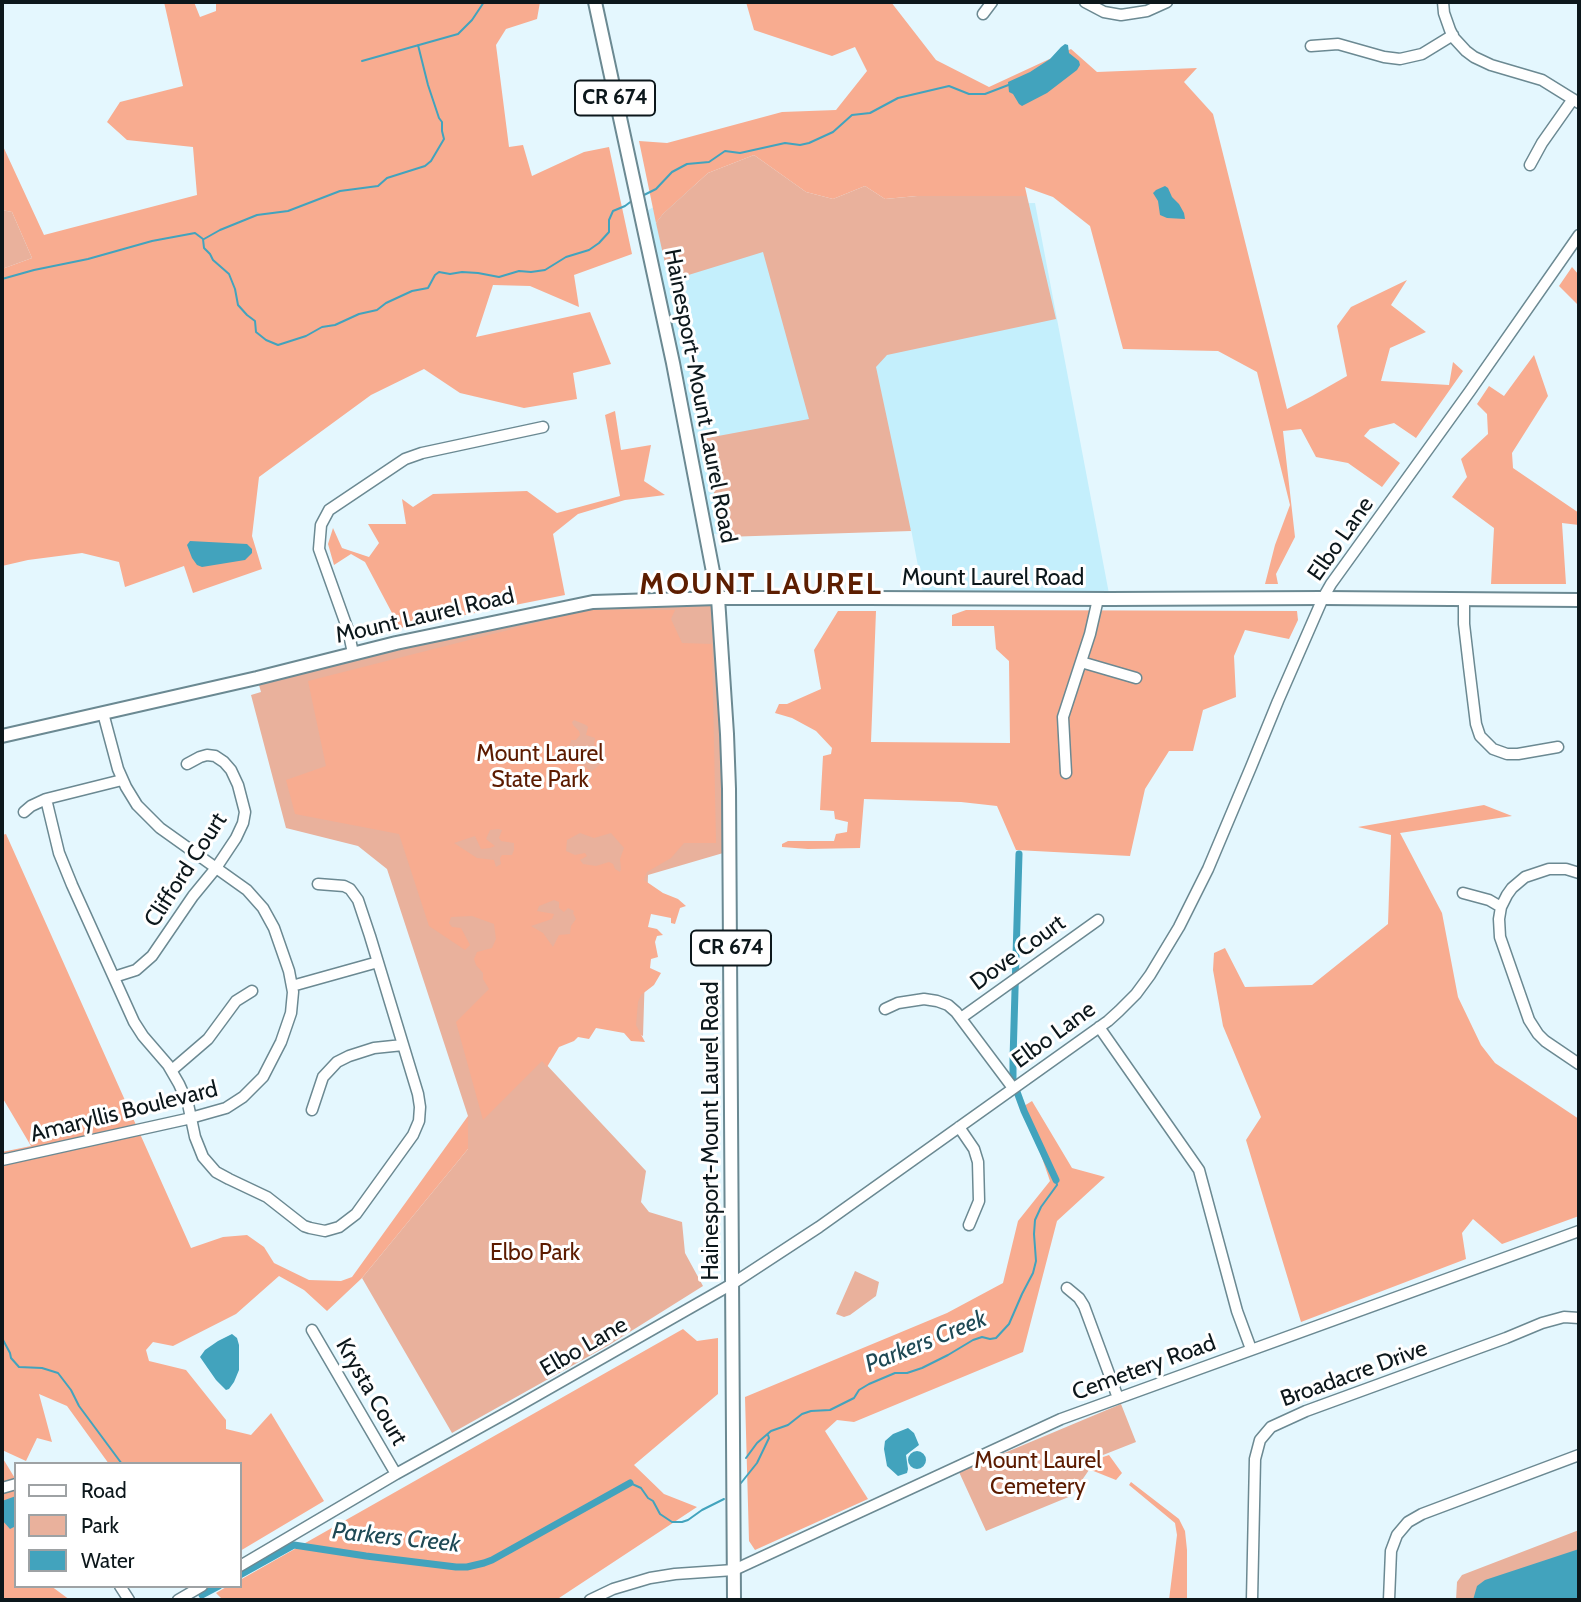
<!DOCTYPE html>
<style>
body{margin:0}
#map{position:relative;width:1581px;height:1602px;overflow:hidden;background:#e4f7fe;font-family:Cabin,sans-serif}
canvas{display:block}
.frame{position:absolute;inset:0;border:4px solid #0c171b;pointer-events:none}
.legend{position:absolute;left:14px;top:1462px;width:228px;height:126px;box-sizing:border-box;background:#fff;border:2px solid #9ea2a4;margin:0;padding:9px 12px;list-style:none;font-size:21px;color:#0c171b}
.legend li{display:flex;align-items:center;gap:14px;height:35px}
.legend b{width:35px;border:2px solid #9ea2a4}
</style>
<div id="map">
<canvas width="1581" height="1602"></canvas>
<div class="frame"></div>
<ul class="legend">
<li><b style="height:9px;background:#fff"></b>Road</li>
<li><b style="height:19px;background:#e9b19c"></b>Park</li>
<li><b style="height:19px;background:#42a3bd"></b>Water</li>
</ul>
</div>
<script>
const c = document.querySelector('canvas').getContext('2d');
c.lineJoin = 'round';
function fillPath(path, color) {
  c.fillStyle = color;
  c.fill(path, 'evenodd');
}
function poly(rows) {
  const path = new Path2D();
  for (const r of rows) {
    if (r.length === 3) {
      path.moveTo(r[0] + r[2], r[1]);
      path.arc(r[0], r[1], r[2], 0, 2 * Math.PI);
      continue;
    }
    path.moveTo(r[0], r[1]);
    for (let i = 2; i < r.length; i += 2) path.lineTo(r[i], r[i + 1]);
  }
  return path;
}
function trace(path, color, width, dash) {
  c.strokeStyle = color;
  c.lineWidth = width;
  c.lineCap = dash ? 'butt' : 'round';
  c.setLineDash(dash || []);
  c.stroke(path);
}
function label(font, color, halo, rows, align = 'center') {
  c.font = font + ' Cabin,sans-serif';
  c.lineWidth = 6;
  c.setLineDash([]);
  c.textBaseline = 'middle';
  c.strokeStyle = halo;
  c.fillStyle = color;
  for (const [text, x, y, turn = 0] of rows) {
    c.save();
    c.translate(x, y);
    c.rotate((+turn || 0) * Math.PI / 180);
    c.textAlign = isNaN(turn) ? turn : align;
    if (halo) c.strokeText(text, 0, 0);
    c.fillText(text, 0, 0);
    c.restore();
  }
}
fillPath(poly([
 [694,185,843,206,1035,203,1110,599,924,598,911,529,706,534,641,214]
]), '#c4effc');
fillPath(poly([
 [754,155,806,192,833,199,865,186,885,199,917,196,1027,196,1056,319,887,355,876,367,911,531,724,537,702,439,809,419,763,252,669,281,656,223,663,214,708,173],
 [2,210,12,212,32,258,2,269],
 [718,598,730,851,648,875,643,1036,594,1011,543,1061,646,1171,641,1202,649,1212,682,1222,685,1253,703,1286,609,1345,452,1433,362,1278,468,1149,468,1116,387,869,358,846,286,828,251,695,261,692,257,678,585,602],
 [855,1271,879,1282,876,1296,850,1315,844,1317,836,1314],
 [1121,1404,1136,1442,1098,1457,1071,1496,986,1531,959,1472],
 [1579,1530,1579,1600,1456,1600,1457,1582,1462,1575]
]), '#e9b19c');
fillPath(poly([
 [164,2,194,2,200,17,216,11,216,2,540,2,537,19,506,29,496,45,509,147,523,145,532,176,584,152,609,147,632,254,574,275,579,307,530,286,493,285,476,337,590,312,611,364,573,373,577,399,524,408,460,393,424,369,371,395,259,477,252,536,262,569,193,593,184,566,125,587,119,562,82,553,28,560,2,566,2,269,32,258,12,212,2,210,2,144,44,235,197,195,193,147,127,140,107,122,120,102,183,86],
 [746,2,891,2,936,60,989,87,1071,49,1097,72,1197,68,1184,82,1213,114,1287,409,1312,396,1347,376,1337,326,1351,307,1407,280,1391,305,1426,332,1390,348,1381,381,1449,385,1453,362,1463,371,1416,438,1394,423,1370,429,1364,436,1400,463,1382,487,1348,463,1316,457,1301,429,1283,431,1295,537,1276,574,1278,584,1265,584,1275,545,1290,505,1257,372,1218,351,1123,349,1090,226,1053,197,1025,187,1027,196,917,196,885,199,865,186,833,199,806,192,754,155,708,173,663,214,656,223,639,141,667,143,782,112,836,110,867,71,855,47,832,56,754,30],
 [1572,267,1579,275,1579,306,1559,286],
 [1534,355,1548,396,1512,453,1513,468,1579,513,1579,525,1562,523,1566,584,1491,584,1494,528,1452,497,1467,477,1461,459,1488,434,1487,414,1477,404,1489,386,1504,396],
 [615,411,621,450,651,445,644,481,665,495,625,500,578,514,553,534,565,595,400,628,365,562,351,554,334,565,328,544,333,528,342,548,369,557,379,543,368,524,406,524,402,499,413,507,433,494,527,491,557,513,620,496,605,415],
 [587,610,675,610,671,619,682,643,712,644,716,843,684,843,671,858,647,872,644,880,663,893,678,899,686,906,680,908,675,924,671,923,671,918,651,914,648,927,657,929,663,935,657,936,655,942,658,957,651,959,650,968,661,973,654,985,641,995,638,1002,636,1025,645,1042,631,1041,624,1033,596,1028,589,1039,578,1037,574,1041,559,1047,547,1067,542,1061,483,1120,456,1022,489,989,483,979,483,973,476,965,474,959,477,952,492,948,496,939,494,924,472,916,451,917,449,923,452,927,461,928,470,945,465,950,429,926,399,834,295,814,286,780,326,766,308,681],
 [574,720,586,725,588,727,586,735,595,738,594,746,596,750,593,753,602,763,591,772,585,766,566,761,571,740,576,740,580,735,579,731,573,725,572,722],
 [498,829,502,830,499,838,501,841,514,843,514,850,512,855,502,855,500,858,501,864,496,867,494,860,477,858,454,843,475,836,481,849,490,848,495,846,486,839,490,830],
 [580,833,594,838,611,833,624,848,620,859,621,869,620,872,615,869,613,864,609,862,596,866,583,864,580,860,587,856,585,853,575,855,566,851,567,840],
 [554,900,559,902,559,908,564,912,568,908,574,911,573,913,576,919,571,926,570,934,559,935,553,947,543,933,531,926,552,919,554,914,537,911,539,906],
 [966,610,1297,611,1298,620,1289,639,1245,630,1234,656,1236,697,1203,710,1193,751,1169,751,1145,789,1130,856,1016,850,997,806,961,802,864,799,860,848,808,849,782,847,782,844,788,841,834,841,836,834,847,832,848,822,835,819,834,811,820,810,823,756,831,754,832,748,816,731,792,718,775,713,779,704,787,704,821,689,814,650,838,611,876,611,871,742,1010,743,1009,661,996,649,994,626,952,626,952,615],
 [1484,805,1512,816,1400,833,1442,913,1458,997,1481,1045,1495,1063,1579,1119,1579,1216,1502,1244,1473,1219,1462,1233,1466,1259,1301,1322,1246,1140,1261,1117,1223,1026,1213,970,1214,953,1225,948,1245,987,1312,985,1388,924,1391,835,1358,827],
 [6,834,191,1248,223,1237,247,1235,264,1247,274,1263,309,1280,341,1281,352,1277,468,1116,468,1149,362,1278,327,1311,304,1290,279,1276,236,1314,173,1346,153,1342,146,1350,149,1361,186,1370,226,1420,226,1429,251,1435,271,1413,324,1501,240,1551,240,1464,109,1464,67,1406,39,1394,52,1442,37,1438,26,1461,2,1450,2,1152,31,1146,2,1097,2,835],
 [1032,1101,1072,1168,1105,1177,1057,1221,1023,1352,854,1422,837,1420,825,1431,868,1499,755,1550,749,1541,745,1397,947,1313,1003,1283,1018,1221,1050,1181,1024,1106],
 [683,1329,697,1341,718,1338,718,1394,634,1465,664,1494,697,1507,556,1600,237,1600,221,1598,216,1593,228,1586,240,1586,240,1580],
 [1109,1455,1122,1473,1116,1480,1091,1470,1100,1458],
 [2,1457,16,1480,16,1586,51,1586,70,1600,2,1600],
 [1131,1482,1179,1519,1185,1531,1187,1550,1187,1600,1169,1600,1177,1535,1175,1523,1129,1485]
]), '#f8ac90');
fillPath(poly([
 [1065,44,1068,45,1069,53,1079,61,1080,65,1077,70,1047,93,1022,106,1019,104,1013,94,1009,92,1008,82,1030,72,1050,59,1061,47],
 [1165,186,1168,188,1172,197,1179,204,1184,213,1185,219,1167,218,1160,215,1158,201,1153,193,1156,190],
 [190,541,247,544,252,549,252,553,245,560,202,567,197,565,192,558,187,545],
 [232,1334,237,1338,239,1345,239,1370,234,1382,229,1389,226,1390,216,1380,200,1357,205,1350,218,1341],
 [908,1428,914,1433,919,1445,906,1455,908,1469,907,1473,898,1476,887,1466,884,1449,885,1441,893,1434],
 [917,1460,9],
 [16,1496,16,1526,10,1529,2,1520,2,1501],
 [1579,1549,1579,1600,1473,1600,1477,1586,1485,1580]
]), '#42a3bd');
trace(poly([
 [362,61,458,34,472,20,484,2],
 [642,196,656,189,672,172,687,164,709,162,725,151,740,153,785,143,800,145,809,143,833,132,852,115,870,113,898,98,949,86,969,94,985,94,1011,84],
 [204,239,220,230,257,215,288,211,340,191,378,186,387,178,425,166,431,161,444,139,442,131,442,122,439,118,428,85,418,45],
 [2,279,34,270,88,259,152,241,195,233,203,239,204,248,210,254,213,260,229,274,235,289,238,305,247,315,255,321,256,332,266,340,278,345,306,336,322,327,335,325,359,314,377,310,386,303,412,291,428,288,435,275,439,272,450,274,462,272,478,273,499,277,519,271,531,272,545,270,566,257,589,250,599,243,609,232,609,220,613,211,625,206,633,200],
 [2,1338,10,1353,11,1358,19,1367,42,1368,58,1373,71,1390,79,1406,122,1464],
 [746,1458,757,1443,771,1431,788,1425,802,1414,811,1411,830,1410,854,1398,859,1390,869,1384,895,1373,907,1373,922,1368,948,1355,973,1340,982,1337,990,1339,996,1338,1009,1324,1022,1294,1033,1273,1036,1261,1034,1234,1035,1220,1041,1207,1057,1185,1056,1180],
 [630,1483,641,1488,648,1498,653,1501,660,1514,672,1522,682,1522,688,1520,702,1510,724,1499],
 [741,1483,757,1463,769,1438,768,1435]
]), '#42a3bd', 2);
trace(poly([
 [1019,854,1013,1059,1013,1081,1024,1111,1056,1180],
 [240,1575,294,1545,366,1556,456,1567,467,1567,484,1563,492,1560,630,1483],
 [202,1595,219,1586]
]), '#42a3bd', 7);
const minor = poly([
 [1085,2,1104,12,1121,15,1147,11,1167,2],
 [1443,2,1444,13,1450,30,1454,38,1466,51,1474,57,1491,65,1542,80,1579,103],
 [983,14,992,2],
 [1311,46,1338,44,1384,57,1400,59,1422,54,1453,35],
 [1530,165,1542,143,1573,99],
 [1464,599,1464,624,1469,667,1476,724,1480,736,1493,749,1507,754,1518,754,1558,747],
 [353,653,348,630,319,549,321,525,329,510,405,459,422,453,543,427],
 [1081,662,1136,678],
 [1066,773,1063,717,1090,634,1098,599],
 [46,799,59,853,72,885,134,1022,143,1036,168,1065,179,1084,188,1104,195,1137,203,1157,216,1172,229,1179,267,1197,304,1226,310,1228,325,1231,339,1227,356,1214,413,1135,419,1121,420,1107,418,1094,370,936,358,900,350,889,344,886,318,884],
 [24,812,31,806,46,799,122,780],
 [1579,873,1566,869,1549,869,1525,877,1512,888,1507,895,1501,907,1499,919,1500,937,1529,1020,1538,1034,1545,1041,1579,1064],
 [1463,893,1489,900,1501,907],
 [114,977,136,970,152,956,193,896,216,868,236,838,243,823,245,812,238,785,231,770,224,762,215,756,207,755,200,757,187,764],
 [292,986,378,962],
 [885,1009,898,1003,924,999,937,1001,948,1005,956,1012,1013,1088],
 [961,1018,1098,920],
 [1099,1027,1199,1170,1237,1311,1251,1349],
 [172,1070,208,1039,236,1001,252,991],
 [312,1110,323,1077,337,1062,349,1056,374,1048,403,1045],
 [959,1127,974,1149,978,1162,979,1201,969,1225],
 [2,1160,187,1119,226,1108,243,1097,263,1077,281,1042,291,1013,293,992,289,971,274,928,263,908,247,890,160,828,137,805,126,787,118,769,103,713],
 [1067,1288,1079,1298,1084,1306,1118,1398],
 [312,1330,396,1474],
 [2,1488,16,1484],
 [240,1566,396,1474,513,1409,732,1284,819,1227,1108,1021,1119,1011,1136,994,1150,975,1179,927,1208,869,1251,767,1278,701,1323,598,1331,584,1470,391,1579,235],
 [120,1586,129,1600],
 [178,1600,202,1586],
 [590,1600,613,1589,650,1578,675,1574,734,1570,1061,1419,1579,1231],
 [1252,1600,1255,1459,1260,1440,1271,1427,1306,1411,1506,1338,1542,1323,1564,1317,1579,1318],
 [1389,1600,1391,1551,1397,1535,1408,1522,1422,1514,1579,1455]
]);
const major = poly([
 [595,2,673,363,718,598,727,734,729,789,734,1600],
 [2,736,257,678,396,643,593,602,718,598,868,598,1110,599,1323,598,1579,600]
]);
trace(minor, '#6b8992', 13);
trace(major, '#6b8992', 16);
trace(minor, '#fff', 10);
trace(major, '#fff', 12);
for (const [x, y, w] of [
 [615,98,80],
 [731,948,80]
]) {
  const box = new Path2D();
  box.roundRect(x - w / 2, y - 17.5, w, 35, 5);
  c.fillStyle = '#fff';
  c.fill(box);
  trace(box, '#0c171b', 2);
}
label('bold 21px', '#0c171b', null, [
 ["CR 674",615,98],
 ["CR 674",731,948]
]);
label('23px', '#0c171b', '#fff', [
 ["Hainesport-Mount Laurel Road",700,396,79],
 ["Elbo Lane",1341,539,-55],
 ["Mount Laurel Road",993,578],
 ["Mount Laurel Road",425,616,-13],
 ["Clifford Court",186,870,-57],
 ["Dove Court",1018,953,-36],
 ["Elbo Lane",1054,1035,-36],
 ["Amaryllis Boulevard",124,1112,-14],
 ["Hainesport-Mount Laurel Road",711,1131,-90],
 ["Elbo Lane",584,1347,-30],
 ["Cemetery Road",1144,1368,-20],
 ["Broadacre Drive",1354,1374,-20],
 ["Krysta Court",371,1392,60]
]);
label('23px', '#5c1b00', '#fff', [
 ["Mount Laurel",540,754],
 ["State Park",540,780],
 ["Elbo Park",535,1253],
 ["Mount Laurel",1038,1461],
 ["Cemetery",1038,1487]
]);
label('italic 24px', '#1e4955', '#fff', [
 ["Parkers Creek",926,1342,-22],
 ["Parkers Creek",396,1538,6]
]);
c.letterSpacing = '2px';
label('bold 30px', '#5d1e01', '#fff', [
 ["MOUNT LAUREL",761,585]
]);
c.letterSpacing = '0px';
</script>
